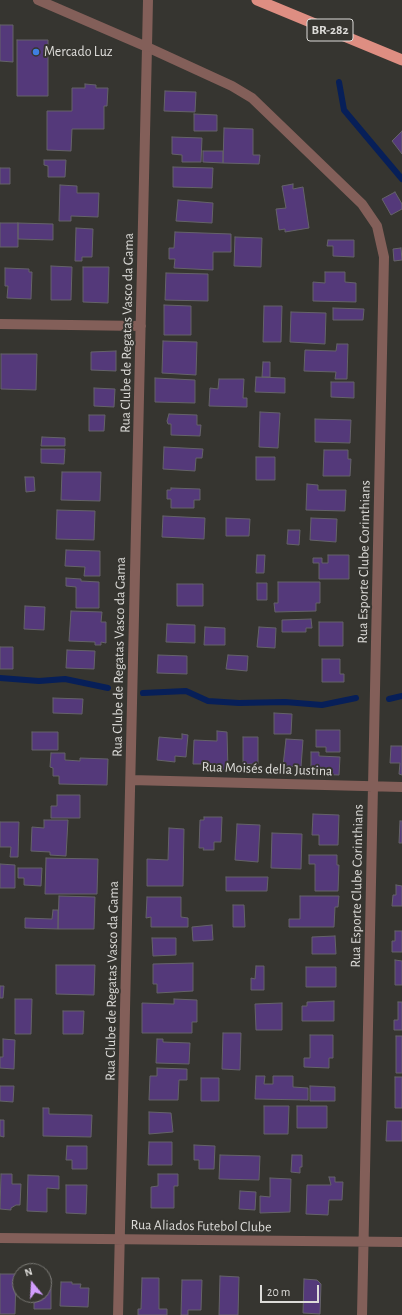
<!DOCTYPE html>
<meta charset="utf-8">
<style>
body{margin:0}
#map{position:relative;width:402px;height:1315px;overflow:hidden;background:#363530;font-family:"Alegreya Sans",sans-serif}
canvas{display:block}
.north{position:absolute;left:12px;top:1263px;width:40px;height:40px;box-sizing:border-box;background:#363530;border:1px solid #797874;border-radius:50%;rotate:342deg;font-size:11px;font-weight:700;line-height:16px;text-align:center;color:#dddcd9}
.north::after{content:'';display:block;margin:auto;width:14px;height:18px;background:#d29dfd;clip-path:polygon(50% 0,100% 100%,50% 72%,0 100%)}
.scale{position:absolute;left:260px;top:1285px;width:59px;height:18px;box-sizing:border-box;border:2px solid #dddcd9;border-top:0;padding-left:5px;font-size:12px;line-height:14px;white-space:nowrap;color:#dddcd9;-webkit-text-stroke:3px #363530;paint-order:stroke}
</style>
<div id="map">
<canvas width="402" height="1315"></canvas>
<div class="north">N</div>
<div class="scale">20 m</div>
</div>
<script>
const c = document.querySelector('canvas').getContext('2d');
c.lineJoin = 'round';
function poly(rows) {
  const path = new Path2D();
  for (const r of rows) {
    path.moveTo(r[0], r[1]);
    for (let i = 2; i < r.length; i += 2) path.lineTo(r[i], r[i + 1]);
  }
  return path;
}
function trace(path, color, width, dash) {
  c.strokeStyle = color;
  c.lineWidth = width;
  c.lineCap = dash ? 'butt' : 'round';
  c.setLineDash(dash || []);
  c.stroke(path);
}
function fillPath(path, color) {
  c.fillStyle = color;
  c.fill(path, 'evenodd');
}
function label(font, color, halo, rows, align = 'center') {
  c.font = font + ' "Alegreya Sans",sans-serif';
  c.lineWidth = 4;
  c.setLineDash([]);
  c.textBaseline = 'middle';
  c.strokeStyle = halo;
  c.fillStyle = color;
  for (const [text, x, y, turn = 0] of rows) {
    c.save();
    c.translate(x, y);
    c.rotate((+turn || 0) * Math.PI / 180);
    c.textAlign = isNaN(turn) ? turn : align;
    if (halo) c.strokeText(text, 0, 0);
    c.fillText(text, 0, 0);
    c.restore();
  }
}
trace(poly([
 [339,82,344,110,402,179],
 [0,678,39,681,65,679,108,688],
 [143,693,186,691,208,701,239,703,285,702,322,705,356,698],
 [389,699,402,696]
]), '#071f58', 6);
const building = poly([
 [0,25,13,25,13,62,0,61,0,25],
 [17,40,48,40,48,96,17,96,17,40],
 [85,84,96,85,96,88,108,88,107,106,104,106,104,129,72,129,71,151,47,150,47,111,72,111,72,88,85,88,85,84],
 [165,91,196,92,195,112,164,111,165,91],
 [194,114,217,115,217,131,194,131,194,114],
 [224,128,253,129,253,155,260,155,259,164,223,163,224,128],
 [402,131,402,154,392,141,402,131],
 [172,137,202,138,201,162,182,162,182,155,172,154,172,137],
 [203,151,223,151,223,163,203,162,203,151],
 [44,160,66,160,65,177,48,177,48,166,44,165,44,160],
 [173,167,213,168,212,188,173,187,173,167],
 [0,168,10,168,10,184,0,184,0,168],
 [293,184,293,189,303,187,309,228,285,232,285,229,279,230,276,209,286,208,282,186,293,184],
 [60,185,77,186,77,193,99,193,98,217,71,216,71,221,59,221,60,185],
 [395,192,402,204,402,209,391,215,382,199,395,192],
 [178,200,213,203,212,223,176,221,178,200],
 [0,223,18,223,18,247,0,247,0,223],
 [18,223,53,224,53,240,18,239,18,223],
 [76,228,93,229,92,257,82,257,82,261,75,261,76,228],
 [175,232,231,234,231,252,213,252,213,270,174,268,175,259,169,259,169,248,174,248,175,232],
 [235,237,262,238,261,267,234,266,235,237],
 [328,240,354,240,354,257,333,256,333,246,327,246,328,240],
 [401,248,402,260,394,261,393,249,401,248],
 [51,266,72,267,71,300,51,300,51,266],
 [83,267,109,267,108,303,83,302,83,267],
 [5,268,29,269,29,272,32,272,31,299,7,298,8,286,5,286,5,268],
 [325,272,345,272,345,282,356,283,356,302,313,301,313,282,325,283,325,272],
 [166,273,208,274,208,301,165,300,166,273],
 [164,305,191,306,191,335,164,335,164,305],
 [264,306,282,306,281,342,263,342,264,306],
 [333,308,364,309,363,320,333,320,333,308],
 [291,312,326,313,325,344,290,342,291,312],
 [163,341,197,342,196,375,162,373,163,341],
 [337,344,348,344,347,379,335,379,336,372,304,371,305,350,336,351,337,344],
 [116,351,116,371,91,370,91,352,116,351],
 [1,354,37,354,36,390,1,389,1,354],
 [263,362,270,362,270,377,262,377,263,362],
 [256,377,285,378,285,393,255,392,256,377],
 [155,378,195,380,195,403,155,402,155,378],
 [219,379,244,379,243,398,247,398,247,407,209,406,210,388,218,389,219,379],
 [331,382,354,382,354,398,331,397,331,382],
 [94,388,115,389,114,407,94,406,94,388],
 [260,412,280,413,278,448,259,447,260,412],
 [169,414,197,415,197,425,201,425,200,436,171,435,171,424,168,424,167,421,169,414],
 [89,415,105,415,104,431,89,431,89,415],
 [315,419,351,420,350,443,315,442,315,419],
 [42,437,65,438,65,446,41,446,42,437],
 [164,447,203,449,202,458,196,458,195,471,163,469,164,447],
 [41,449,65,449,64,464,41,463,41,449],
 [324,450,348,450,348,459,351,459,350,476,323,476,324,450],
 [256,457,275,457,275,480,256,480,256,457],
 [62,472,101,472,100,501,61,500,62,472],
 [25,477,34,477,35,491,26,492,25,477],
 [307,484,318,485,318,490,346,490,345,511,306,510,307,484],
 [171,488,200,489,200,500,194,500,194,508,171,508,171,499,167,499,167,490,171,490,171,488],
 [57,510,95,511,94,540,56,539,57,510],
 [163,516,205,518,204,539,162,537,163,516],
 [226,518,250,519,249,536,226,536,226,518],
 [311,518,337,519,336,542,310,540,311,518],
 [288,530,300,530,299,545,287,544,288,530],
 [66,550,100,551,100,576,84,576,85,567,65,566,66,550],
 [257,555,265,555,264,573,256,573,257,555],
 [328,555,349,555,349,579,319,579,319,563,313,563,313,558,322,558,322,563,328,563,328,555],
 [66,578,81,579,81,581,99,582,99,608,76,608,76,587,66,586,66,578],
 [278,582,320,582,320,603,316,603,316,611,275,612,274,603,278,603,278,582],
 [257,583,267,583,267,600,257,600,257,583],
 [177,584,203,584,203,606,177,606,177,584],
 [25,606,45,607,44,630,24,629,25,606],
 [71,611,102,612,101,622,106,622,106,643,101,642,101,645,95,645,95,642,69,641,71,611],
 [311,619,312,628,306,628,306,632,282,632,282,620,311,619],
 [319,622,343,622,343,646,319,646,319,622],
 [167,624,195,625,195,643,166,642,167,624],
 [205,627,225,628,225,645,204,645,205,627],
 [259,627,276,628,275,648,257,647,259,627],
 [0,647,13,647,13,669,0,669,0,647],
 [67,650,95,651,94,669,66,668,67,650],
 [158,655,187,656,187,674,157,673,158,655],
 [228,655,248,656,247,671,226,669,228,655],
 [322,659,340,659,340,674,344,674,344,682,322,682,322,659],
 [53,698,83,699,82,714,53,713,53,698],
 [274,713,292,714,291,734,274,734,274,713],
 [316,730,340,730,340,752,326,752,326,747,316,747,316,730],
 [217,731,227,732,228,770,216,770,216,764,193,764,194,740,217,741,217,731],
 [32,732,58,732,58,750,32,750,32,732],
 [182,734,188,735,186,757,175,756,175,762,157,760,159,737,182,739,182,734],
 [243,737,258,737,258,764,243,764,243,737],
 [286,739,303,740,301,767,283,766,286,739],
 [391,746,402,746,402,775,399,774,400,763,390,763,391,746],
 [311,752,319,752,319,756,340,757,339,775,311,774,311,752],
 [51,753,65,753,65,760,80,761,80,758,108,759,107,785,59,784,59,776,53,776,53,768,50,767,51,753],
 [57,795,80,795,80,818,51,818,51,806,57,806,57,795],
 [313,814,339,815,338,845,319,845,319,835,312,835,313,814],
 [204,817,222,817,221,842,214,842,214,850,203,850,204,848,199,848,200,820,204,820,204,817],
 [44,820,68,820,66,856,50,855,50,852,31,851,32,827,44,828,44,820],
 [400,821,402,821,402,843,399,843,400,821],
 [0,822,19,822,18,857,10,857,11,847,0,847,0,822],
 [237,824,260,825,258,862,235,860,237,824],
 [169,828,184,829,183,886,147,886,147,859,168,860,169,828],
 [272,833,302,834,301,869,271,868,272,833],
 [309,855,337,855,337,865,339,865,338,891,315,891,315,864,309,864,309,855],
 [46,858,98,859,97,894,45,894,46,858],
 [0,864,15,865,15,888,0,888,0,864],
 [18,868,42,868,41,886,24,885,24,878,18,878,18,868],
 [226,877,268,877,267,891,226,891,226,877],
 [396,885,402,886,402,906,392,906,393,895,396,895,396,885],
 [59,896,95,897,94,929,58,929,59,896],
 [300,896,339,896,338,907,335,907,334,927,289,927,289,919,300,919,300,896],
 [147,897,181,897,181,917,188,918,188,927,151,927,151,917,146,918,147,897],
 [233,905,244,905,245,927,233,927,233,905],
 [53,910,58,910,58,929,25,928,25,918,52,919,53,910],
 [212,925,213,940,193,941,192,927,212,925],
 [395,931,402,931,402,952,392,952,392,941,395,941,395,931],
 [335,936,336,954,312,954,312,937,335,936],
 [152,938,176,938,176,955,153,956,152,938],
 [395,960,402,961,402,985,395,985,395,960],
 [193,963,193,991,157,993,157,984,153,984,153,964,193,963],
 [56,965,95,965,94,995,56,994,56,965],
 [256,966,264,966,264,990,251,990,251,978,255,979,256,966],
 [306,967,336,967,336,987,306,987,306,967],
 [0,986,4,986,3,998,0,998,0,986],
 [15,999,32,999,31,1034,15,1034,15,999],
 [174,999,197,1000,197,1022,192,1022,192,1033,142,1033,142,1003,174,1004,174,999],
 [334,1001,334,1021,302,1021,302,1006,307,1006,307,1002,334,1001],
 [398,1002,402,1002,402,1030,394,1030,394,1020,398,1020,398,1002],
 [282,1003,282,1030,256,1030,255,1004,282,1003],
 [63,1011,84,1011,83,1034,63,1034,63,1011],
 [223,1033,241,1033,240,1070,222,1069,223,1033],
 [310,1035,333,1035,333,1058,329,1058,329,1068,304,1067,304,1058,310,1058,310,1035],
 [396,1036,402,1036,402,1073,396,1073,396,1036],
 [3,1039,15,1040,14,1069,0,1068,0,1057,3,1057,3,1039],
 [157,1039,163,1039,163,1042,190,1043,189,1064,156,1063,157,1039],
 [157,1068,187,1069,187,1080,179,1080,178,1100,149,1100,150,1076,157,1076,157,1068],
 [256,1076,265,1076,264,1084,273,1084,273,1076,293,1076,293,1087,308,1088,308,1100,255,1099,256,1076],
 [395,1077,402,1077,402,1108,395,1108,395,1077],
 [201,1078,219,1078,219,1101,201,1101,201,1078],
 [0,1086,14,1086,13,1102,0,1101,0,1086],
 [310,1086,335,1087,335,1101,310,1101,310,1086],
 [264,1106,289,1106,288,1134,264,1134,264,1106],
 [297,1106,327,1106,327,1128,297,1128,297,1106],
 [43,1108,49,1108,49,1114,92,1115,91,1137,43,1136,43,1108],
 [149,1112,171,1113,173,1132,149,1134,149,1112],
 [0,1120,4,1120,4,1137,0,1136,0,1120],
 [387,1121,402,1121,402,1141,386,1141,387,1121],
 [149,1142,172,1142,172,1165,148,1165,149,1142],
 [194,1145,215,1146,214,1169,199,1169,199,1160,194,1160,194,1145],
 [67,1146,87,1146,87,1169,72,1169,72,1160,66,1160,67,1146],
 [220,1155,260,1156,259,1180,219,1179,220,1155],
 [292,1155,302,1155,302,1167,300,1167,300,1173,291,1172,292,1155],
 [1,1174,12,1174,12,1184,21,1184,20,1205,16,1205,11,1208,11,1210,0,1209,1,1174],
 [158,1174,178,1174,178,1186,174,1186,174,1208,151,1208,151,1187,158,1186,158,1174],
 [28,1175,59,1176,59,1189,47,1188,47,1212,27,1211,28,1175],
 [329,1177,335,1177,335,1182,343,1182,342,1200,329,1200,328,1215,306,1214,307,1185,331,1185,329,1177],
 [270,1178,291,1179,290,1212,260,1213,260,1196,270,1197,270,1178],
 [66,1185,87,1185,86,1214,66,1213,66,1185],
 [240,1191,256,1192,255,1210,239,1209,240,1191],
 [0,1274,16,1274,15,1314,0,1314,0,1274],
 [220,1276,239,1277,238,1315,219,1315,220,1276],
 [44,1278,51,1278,51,1309,34,1309,34,1295,44,1295,44,1278],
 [142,1278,159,1278,159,1309,167,1309,167,1315,138,1315,138,1309,141,1309,142,1278],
 [304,1279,317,1280,321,1284,320,1314,303,1313,304,1279],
 [182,1280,202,1280,201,1310,188,1310,188,1315,181,1315,182,1280],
 [61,1282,72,1282,72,1284,81,1284,80,1288,89,1288,88,1307,60,1306,61,1282]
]);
fillPath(building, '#54397a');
trace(building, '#656369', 1);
trace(poly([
 [0,324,141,326],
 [131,780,402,787],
 [0,1238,402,1242],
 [118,1315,147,47,232,86,252,98,362,204,377,226,384,257,362,1315]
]), '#835f59', 10);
trace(poly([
 [38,0,147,47,148,0]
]), '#835f59', 10);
trace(poly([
 [257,0,402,60]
]), '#de8e82', 11);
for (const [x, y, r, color] of [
 [36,52,4,"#3f7fe0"]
]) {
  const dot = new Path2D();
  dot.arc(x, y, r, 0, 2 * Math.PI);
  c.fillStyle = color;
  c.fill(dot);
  trace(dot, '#363530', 1.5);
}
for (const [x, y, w] of [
 [330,30,46]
]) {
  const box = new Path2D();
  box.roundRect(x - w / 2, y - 11, w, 22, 3);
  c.fillStyle = '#363530';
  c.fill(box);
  trace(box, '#dddcd9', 1);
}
label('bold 13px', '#dddcd9', null, [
 ["BR-282",330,30]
]);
label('14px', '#dddcd9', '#363530', [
 ["Mercado Luz",44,52]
], 'left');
label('14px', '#dddcd9', '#363530', [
 ["Rua Clube de Regatas Vasco da Gama",127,333,-89],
 ["Rua Esporte Clube Corinthians",364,562,-89],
 ["Rua Clube de Regatas Vasco da Gama",119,657,-89],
 ["Rua Moisés della Justina",267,769,2],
 ["Rua Esporte Clube Corinthians",357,886,-89],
 ["Rua Clube de Regatas Vasco da Gama",112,981,-89],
 ["Rua Aliados Futebol Clube",201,1226,1]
]);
</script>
